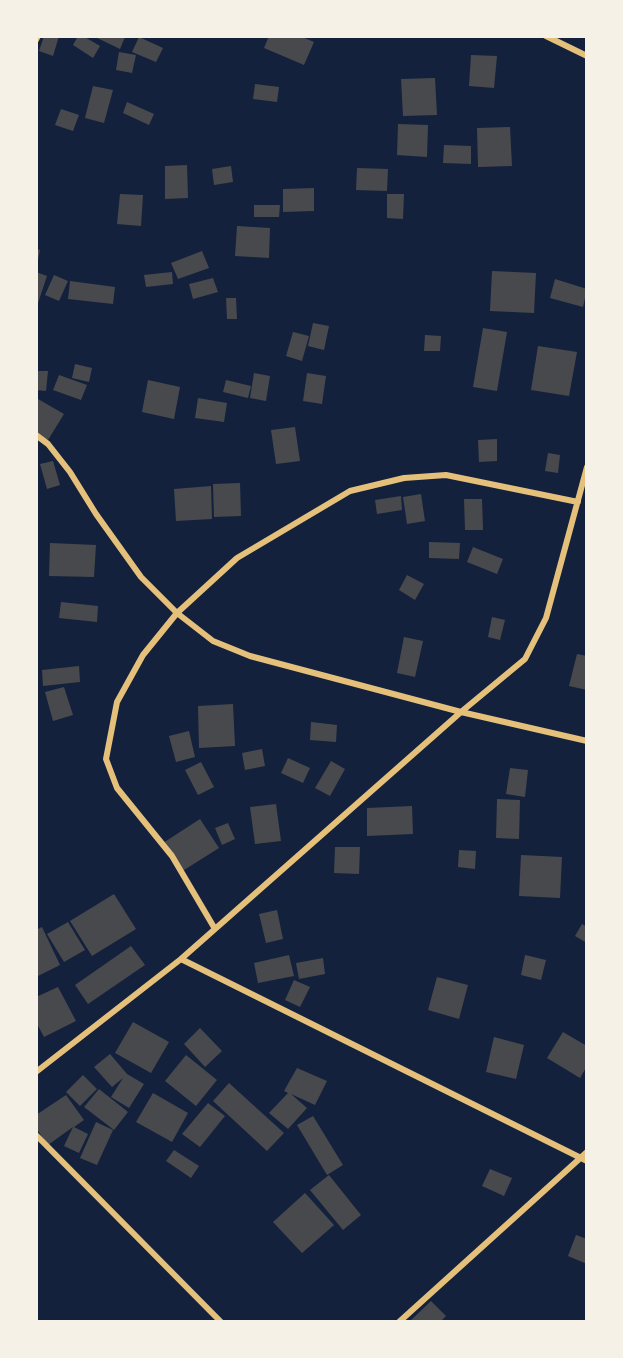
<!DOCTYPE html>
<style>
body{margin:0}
#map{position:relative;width:623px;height:1358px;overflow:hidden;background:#14213d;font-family:Ubuntu,sans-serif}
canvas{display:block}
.frame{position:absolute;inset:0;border:38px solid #f6f1e7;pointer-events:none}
</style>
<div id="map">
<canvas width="623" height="1358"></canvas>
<div class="frame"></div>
</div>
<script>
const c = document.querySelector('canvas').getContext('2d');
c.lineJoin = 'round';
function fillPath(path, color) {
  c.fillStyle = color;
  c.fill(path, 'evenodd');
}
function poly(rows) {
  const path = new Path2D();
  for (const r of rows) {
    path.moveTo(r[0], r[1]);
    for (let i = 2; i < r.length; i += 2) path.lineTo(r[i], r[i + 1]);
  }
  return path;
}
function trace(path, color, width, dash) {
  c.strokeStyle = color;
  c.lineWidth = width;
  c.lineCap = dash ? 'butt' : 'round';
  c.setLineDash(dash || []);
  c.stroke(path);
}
fillPath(poly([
 [44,36,59,36,53,56,39,51],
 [78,36,83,36,100,46,93,58,73,45],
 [93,36,124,36,125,37,120,49],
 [269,36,300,36,314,42,304,65,264,48],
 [139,37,163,48,156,62,132,52],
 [119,52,136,55,132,73,116,70],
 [471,55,497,56,494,88,469,86],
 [435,78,437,115,403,116,401,79],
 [255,84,279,87,277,102,253,99],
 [93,86,113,90,104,123,85,118],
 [127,102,154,114,149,125,123,113],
 [61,109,79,115,73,131,55,125],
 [398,124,428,125,427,157,397,155],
 [510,127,512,166,478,167,477,128],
 [444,145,471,146,471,164,443,163],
 [187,165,188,198,165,199,165,166],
 [231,166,233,182,214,185,212,169],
 [357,168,388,169,387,191,356,190],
 [314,188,314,211,283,212,283,189],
 [120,194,143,195,141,226,117,224],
 [387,194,404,194,403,219,387,218],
 [254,205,280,205,279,217,254,217],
 [237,226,270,228,269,258,235,256],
 [36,249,40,250,37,265,36,265],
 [202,251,209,268,178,279,171,263],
 [492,271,536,273,534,313,490,311],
 [36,272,47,276,36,309],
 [172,272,173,284,146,287,144,275],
 [54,275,68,281,59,301,45,295],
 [213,278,218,292,193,299,189,284],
 [555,279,587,289,583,307,550,298],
 [70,281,115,287,113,304,68,299],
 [226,298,236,298,237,319,227,319],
 [313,323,329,326,324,350,308,346],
 [483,328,507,332,497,391,473,387],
 [293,332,309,336,302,361,286,356],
 [425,335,441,336,440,351,424,351],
 [538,346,577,352,569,396,531,390],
 [75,364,92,368,89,382,72,378],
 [36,371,48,371,46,391,36,390],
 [254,373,270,376,266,401,250,398],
 [307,373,326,376,322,404,303,401],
 [59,375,87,385,81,400,53,390],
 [148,380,180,387,174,419,142,412],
 [226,380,251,386,248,398,223,392],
 [198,398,227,403,224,422,195,418],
 [38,399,64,414,48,440,36,434],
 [295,427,300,461,276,464,271,430],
 [497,439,497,461,479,462,478,440],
 [548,453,560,455,558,473,545,471],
 [53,461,60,485,47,489,40,464],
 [240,483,241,516,214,517,213,484],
 [211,486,212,519,176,521,174,489],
 [421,494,425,521,407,524,403,497],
 [401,496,402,510,377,514,375,500],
 [464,499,482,499,483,530,465,530],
 [429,542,460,543,459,559,429,558],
 [50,543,96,545,94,577,49,576],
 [473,547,503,559,497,574,467,562],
 [407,575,424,584,415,600,399,590],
 [61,602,98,606,97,622,59,618],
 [492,617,505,620,500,640,488,637],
 [404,637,423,641,415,677,397,673],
 [577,654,587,656,587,690,569,686],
 [79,666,80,682,43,686,42,670],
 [64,687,73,715,53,721,45,692],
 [233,704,235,746,199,748,198,706],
 [311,722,337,725,336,742,310,740],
 [189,731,195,757,176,762,169,736],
 [262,749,265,766,245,770,242,753],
 [288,758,310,768,303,783,281,773],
 [331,761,345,769,330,796,315,788],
 [201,762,214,787,198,795,185,770],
 [510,768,528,770,525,797,506,794],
 [497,799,520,800,519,839,496,838],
 [276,804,281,841,255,844,250,807],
 [412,806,413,834,367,836,367,808],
 [200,819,219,848,181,872,163,843],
 [228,823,235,839,222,845,215,828],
 [335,847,360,847,359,874,334,873],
 [459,850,476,851,475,869,458,867],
 [521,855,562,857,560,898,519,896],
 [114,894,136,929,92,956,70,921],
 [277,910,283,939,266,943,259,914],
 [68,922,85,950,64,962,47,934],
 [582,924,587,927,587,943,575,936],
 [42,927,60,965,36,977,36,930],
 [131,946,145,965,88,1004,75,985],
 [289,955,294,976,258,983,254,963],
 [525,955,546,960,541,980,521,975],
 [323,958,325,974,299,979,296,963],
 [437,977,468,985,459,1019,428,1010],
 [294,980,310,987,300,1007,285,1000],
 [58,987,76,1021,44,1037,36,1022,36,997],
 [133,1022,169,1042,151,1073,115,1053],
 [200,1028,222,1051,205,1067,184,1044],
 [563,1032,587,1046,587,1066,580,1078,547,1058],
 [494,1037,524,1045,516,1079,486,1072],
 [110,1054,127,1074,144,1084,129,1108,111,1097,123,1078,112,1087,94,1067],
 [186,1055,217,1080,196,1106,165,1081],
 [297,1068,327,1081,315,1105,291,1094,307,1108,288,1129,269,1113,288,1093,284,1091],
 [83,1075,97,1089,80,1106,66,1092],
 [229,1083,284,1133,267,1151,213,1101],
 [99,1089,128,1112,114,1130,84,1107],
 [153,1093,188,1113,172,1142,136,1122],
 [66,1095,84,1120,74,1127,88,1134,79,1153,64,1146,73,1127,48,1145,36,1128,36,1115],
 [208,1103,225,1116,200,1147,182,1134],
 [313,1116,343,1165,327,1175,297,1125],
 [96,1122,113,1130,97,1165,80,1158],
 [174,1150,199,1166,191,1178,166,1161],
 [490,1169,512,1178,504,1196,482,1186],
 [329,1175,361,1215,343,1230,310,1190],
 [305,1193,334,1225,302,1253,273,1222],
 [576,1235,587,1239,587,1264,568,1256],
 [431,1301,446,1316,440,1322,409,1322]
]), '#48494c');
trace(poly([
 [546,36,587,56],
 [36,40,38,36],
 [36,435,48,444,70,472,96,514,141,577,177,613,213,641,250,656,461,712,587,741],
 [215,929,172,856,117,788,106,759,117,702,143,655,177,613,237,558,350,491,404,478,446,475,578,502],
 [181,959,587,1161],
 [36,1072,181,959,461,712,525,659,546,618,587,467],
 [36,1135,221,1322],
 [399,1322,587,1152]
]), '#e5c07b', 6);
</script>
